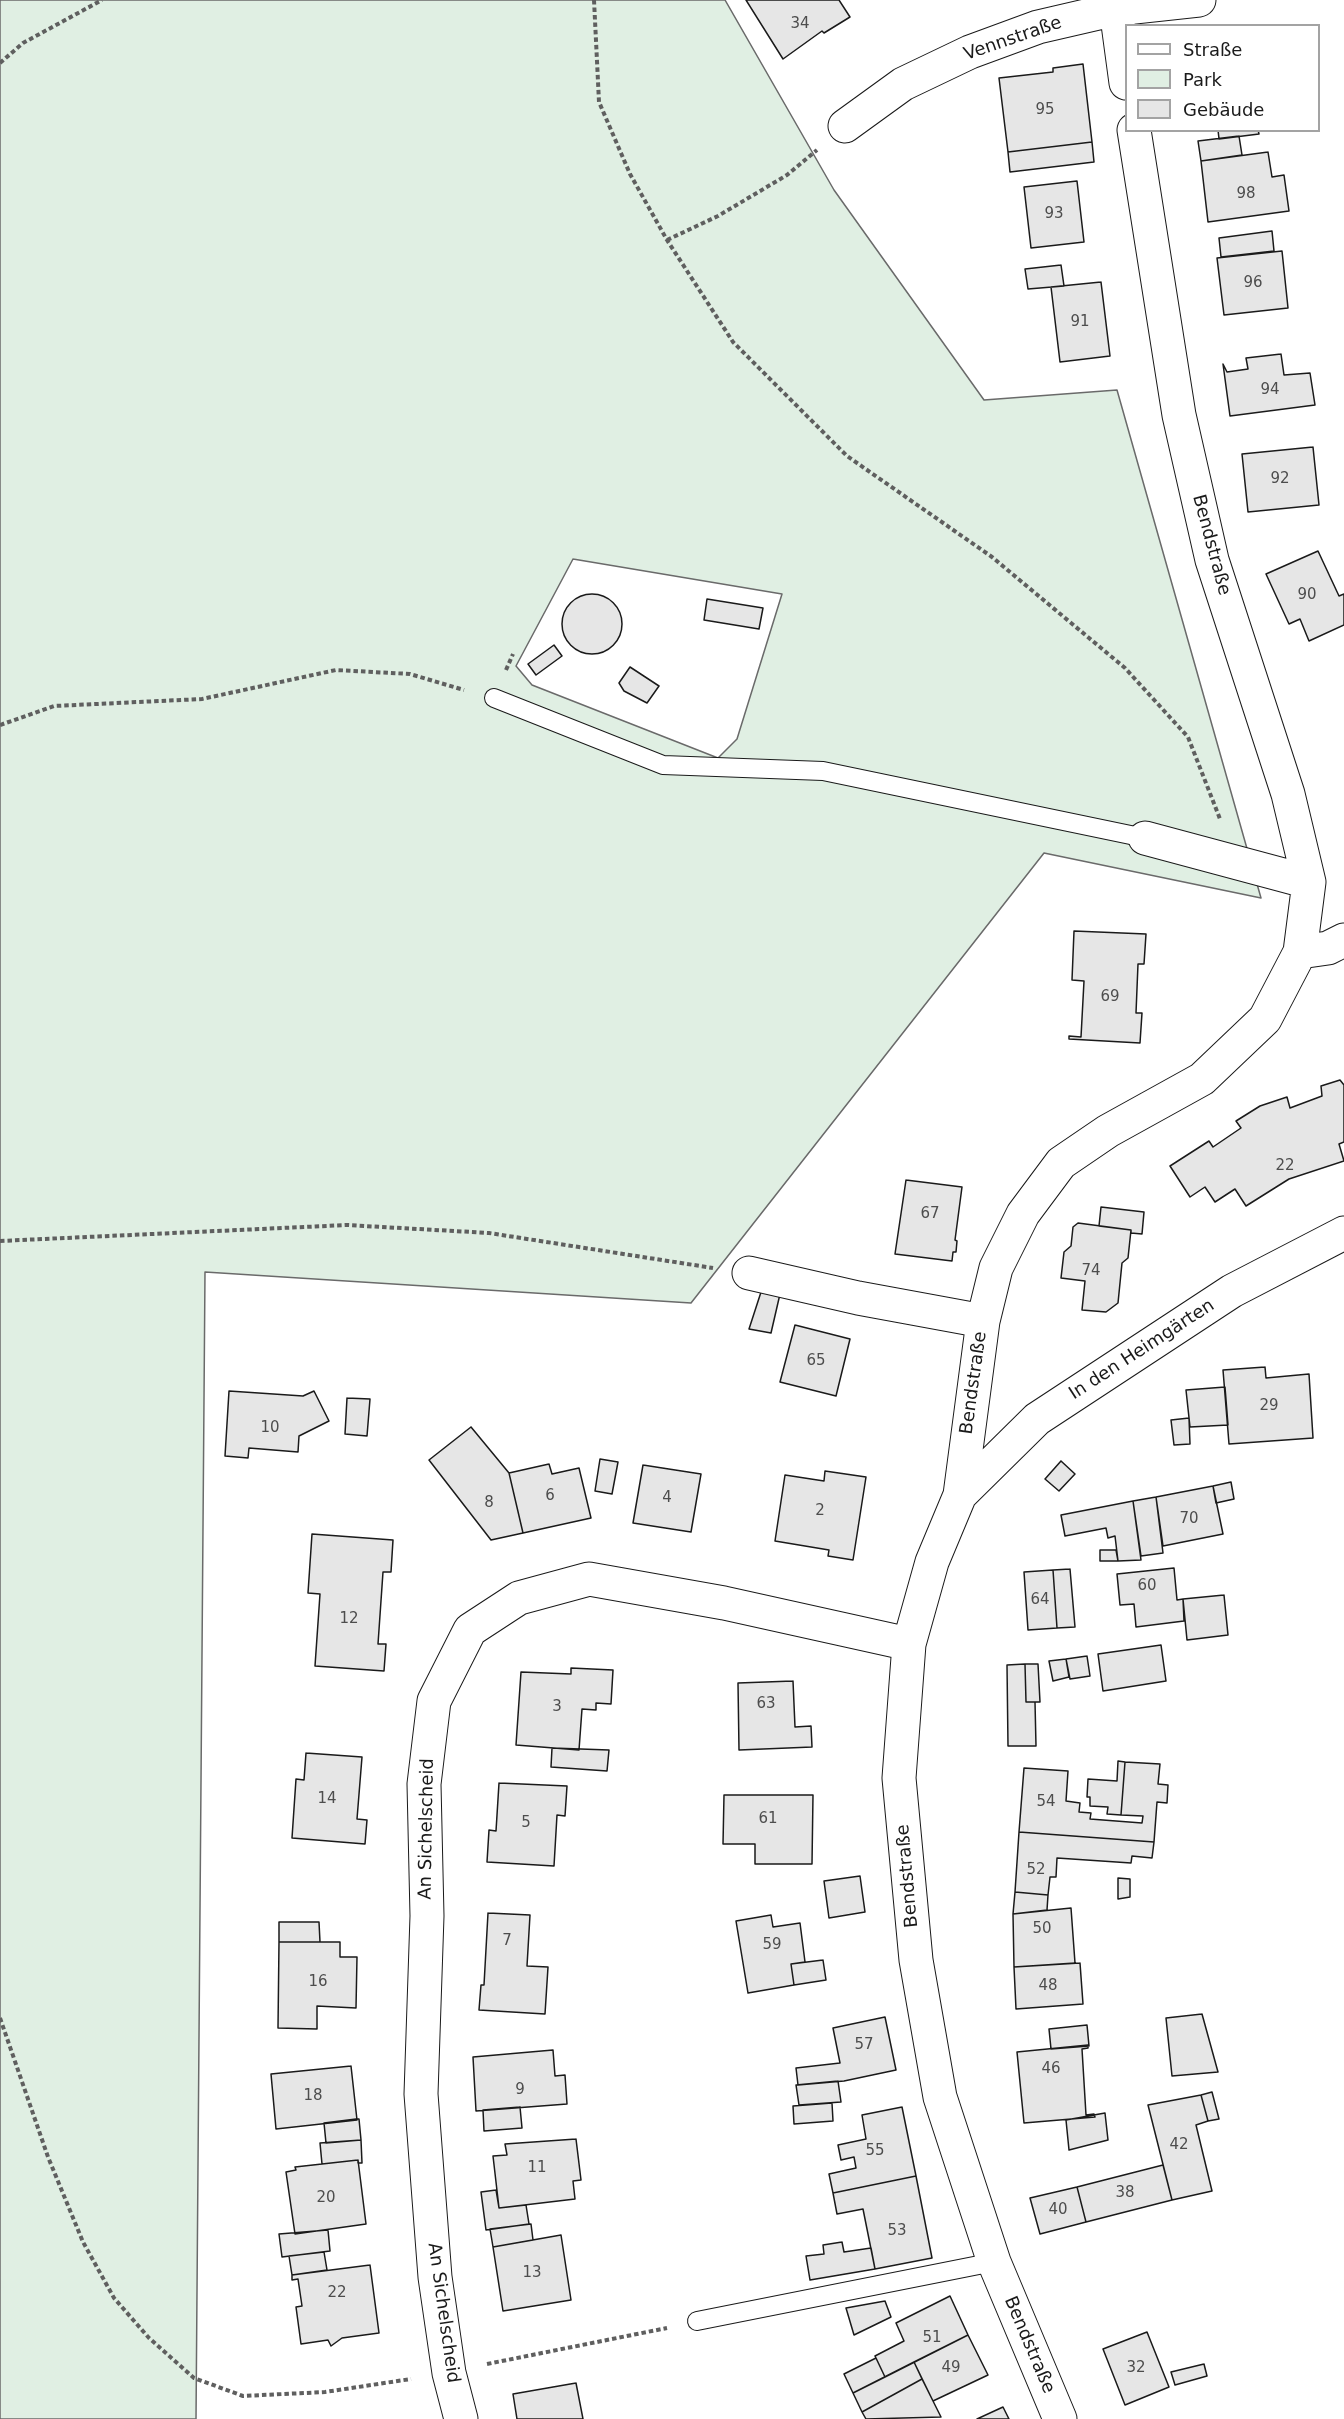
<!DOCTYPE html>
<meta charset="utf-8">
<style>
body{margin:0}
#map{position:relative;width:1344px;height:2419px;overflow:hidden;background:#fff;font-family:"DejaVu Sans",sans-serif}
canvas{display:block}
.legend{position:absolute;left:1125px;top:24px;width:195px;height:108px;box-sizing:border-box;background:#fff;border:2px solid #a3a3a3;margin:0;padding:8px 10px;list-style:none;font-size:18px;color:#1a1a1a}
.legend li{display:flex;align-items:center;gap:12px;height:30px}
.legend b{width:30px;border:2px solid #a3a3a3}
</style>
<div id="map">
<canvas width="1344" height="2419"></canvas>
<ul class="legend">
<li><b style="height:8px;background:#fff"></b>Straße</li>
<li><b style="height:16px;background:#e0efe3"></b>Park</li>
<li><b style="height:16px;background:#e6e6e6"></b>Gebäude</li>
</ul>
</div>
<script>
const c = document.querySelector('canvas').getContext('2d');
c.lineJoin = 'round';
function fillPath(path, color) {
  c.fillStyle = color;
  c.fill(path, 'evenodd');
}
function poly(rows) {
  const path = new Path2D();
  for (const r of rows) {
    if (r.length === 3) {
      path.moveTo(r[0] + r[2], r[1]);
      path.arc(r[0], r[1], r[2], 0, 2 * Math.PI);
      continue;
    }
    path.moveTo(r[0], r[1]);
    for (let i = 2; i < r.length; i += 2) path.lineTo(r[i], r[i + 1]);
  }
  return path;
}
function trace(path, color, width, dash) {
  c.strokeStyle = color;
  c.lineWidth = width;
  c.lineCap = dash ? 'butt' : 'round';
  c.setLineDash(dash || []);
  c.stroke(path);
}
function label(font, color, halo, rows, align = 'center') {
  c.font = font + ' "DejaVu Sans",sans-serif';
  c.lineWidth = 4.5;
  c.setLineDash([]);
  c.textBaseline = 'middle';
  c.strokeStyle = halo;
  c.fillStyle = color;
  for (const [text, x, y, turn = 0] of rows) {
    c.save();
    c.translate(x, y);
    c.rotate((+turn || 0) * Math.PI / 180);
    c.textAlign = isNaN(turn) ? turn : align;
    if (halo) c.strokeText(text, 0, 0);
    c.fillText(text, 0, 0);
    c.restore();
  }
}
const green = poly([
 [0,0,725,0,834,190,984,400,1117,390,1261,898,1044,853,691,1303,205,1272,196,2419,0,2419,0,0],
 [573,559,782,594,737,739,718,758,532,685,516,666,573,559]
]);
fillPath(green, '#e0efe3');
trace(green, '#6a6a6a', 1.5);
const building = poly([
 [746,0,839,0,850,17,824,33,822,31,783,59,746,0],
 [1083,64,1092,142,1008,152,999,78,1053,72,1053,68,1083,64],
 [1218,130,1258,130,1259,134,1219,139,1218,130],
 [1239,136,1242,155,1201,161,1198,141,1239,136],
 [1092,142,1094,162,1010,172,1008,152,1092,142],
 [1268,152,1272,177,1284,175,1289,211,1208,222,1201,161,1268,152],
 [1077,181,1084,242,1031,248,1024,187,1077,181],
 [1272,231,1274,251,1221,257,1219,238,1272,231],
 [1282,251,1288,308,1224,315,1217,258,1282,251],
 [1061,265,1064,286,1028,289,1025,269,1061,265],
 [1101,282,1110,356,1060,362,1051,287,1101,282],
 [1281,354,1284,375,1310,373,1315,405,1230,416,1223,364,1227,372,1248,369,1246,358,1281,354],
 [1313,447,1319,505,1248,512,1242,454,1313,447],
 [1318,551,1339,596,1344,594,1344,625,1309,641,1300,619,1289,624,1266,574,1318,551],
 [592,624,30],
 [707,599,763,608,759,629,704,620,707,599],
 [554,645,562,656,536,675,528,664,554,645],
 [630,667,659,686,647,703,624,691,619,683,630,667],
 [1074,931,1146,934,1144,964,1138,964,1136,1013,1142,1013,1140,1043,1069,1039,1069,1036,1081,1037,1084,981,1072,980,1074,931],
 [1340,1080,1344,1085,1344,1142,1339,1144,1344,1161,1289,1179,1246,1206,1235,1189,1215,1202,1205,1187,1190,1197,1170,1166,1209,1141,1213,1147,1241,1128,1236,1121,1260,1106,1287,1097,1290,1108,1322,1096,1321,1086,1340,1080],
 [906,1180,962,1187,955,1240,957,1241,956,1252,953,1252,952,1261,895,1254,906,1180],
 [1101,1207,1144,1212,1142,1234,1131,1233,1131,1230,1099,1226,1101,1207],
 [1078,1223,1131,1230,1128,1258,1122,1263,1118,1303,1106,1312,1082,1310,1085,1281,1061,1278,1064,1252,1071,1246,1073,1227,1078,1223],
 [762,1289,780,1294,771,1333,749,1329,762,1289],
 [795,1325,850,1339,836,1396,780,1382,795,1325],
 [1265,1367,1266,1378,1309,1374,1313,1438,1229,1444,1223,1370,1265,1367],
 [1225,1387,1228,1425,1190,1427,1186,1390,1225,1387],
 [229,1391,303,1396,314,1391,329,1421,299,1436,298,1452,249,1448,248,1458,225,1456,229,1391],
 [347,1398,370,1399,367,1436,345,1434,347,1398],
 [1189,1418,1190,1444,1174,1445,1171,1420,1189,1418],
 [471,1427,509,1473,523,1533,491,1540,429,1460,471,1427],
 [600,1459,618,1462,612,1494,595,1491,600,1459],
 [1061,1461,1075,1474,1059,1491,1045,1479,1061,1461],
 [549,1464,552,1474,579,1468,591,1518,523,1533,509,1473,549,1464],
 [643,1465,701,1474,691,1532,633,1523,643,1465],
 [825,1471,866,1477,853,1560,828,1556,829,1550,775,1541,785,1475,824,1481,825,1471],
 [1231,1482,1234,1499,1216,1503,1213,1486,1231,1482],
 [1213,1486,1223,1534,1163,1546,1156,1497,1213,1486],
 [1156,1497,1163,1553,1141,1556,1133,1501,1156,1497],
 [1133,1501,1141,1560,1118,1561,1115,1536,1108,1538,1106,1528,1065,1536,1061,1515,1133,1501],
 [312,1534,393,1540,391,1572,383,1572,378,1644,386,1644,384,1671,315,1666,320,1594,308,1593,312,1534],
 [1100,1550,1116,1550,1118,1561,1100,1561,1100,1550],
 [1174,1568,1177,1600,1183,1599,1184,1621,1136,1627,1134,1604,1120,1605,1117,1574,1174,1568],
 [1070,1569,1075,1627,1057,1628,1053,1570,1070,1569],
 [1053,1570,1057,1628,1028,1630,1024,1572,1053,1570],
 [1224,1595,1228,1635,1187,1640,1183,1599,1224,1595],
 [1161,1645,1166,1681,1103,1691,1098,1654,1161,1645],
 [1087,1656,1090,1676,1070,1679,1066,1659,1087,1656],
 [1066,1659,1069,1677,1053,1681,1049,1661,1066,1659],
 [1025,1664,1026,1702,1035,1702,1036,1746,1008,1746,1007,1665,1025,1664],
 [1025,1664,1038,1664,1040,1702,1026,1702,1025,1664],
 [571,1668,613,1670,611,1704,596,1703,596,1710,582,1709,579,1750,516,1745,521,1672,571,1674,571,1668],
 [793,1681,795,1727,811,1726,812,1747,739,1750,738,1683,793,1681],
 [552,1748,609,1750,607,1771,551,1767,552,1748],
 [306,1753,362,1757,357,1819,367,1820,365,1844,292,1838,296,1779,304,1780,306,1753],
 [1118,1761,1125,1762,1121,1815,1107,1814,1108,1807,1090,1806,1090,1797,1087,1797,1088,1779,1117,1781,1118,1761],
 [1125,1762,1160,1764,1158,1784,1168,1785,1167,1803,1157,1802,1154,1842,1019,1832,1024,1768,1068,1771,1066,1801,1080,1803,1079,1812,1091,1813,1090,1819,1142,1823,1143,1816,1121,1815,1125,1762],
 [499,1783,567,1786,565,1816,557,1815,554,1866,487,1862,489,1830,496,1831,499,1783],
 [724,1795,813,1795,812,1864,755,1864,755,1844,723,1844,724,1795],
 [1019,1832,1154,1842,1152,1858,1132,1856,1131,1863,1057,1858,1056,1877,1050,1877,1048,1895,1015,1892,1019,1832],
 [860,1876,865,1912,829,1918,824,1881,860,1876],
 [1118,1878,1130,1879,1130,1897,1118,1899,1118,1878],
 [1015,1892,1048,1895,1047,1910,1013,1914,1015,1892],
 [1071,1908,1075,1963,1014,1967,1013,1914,1071,1908],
 [488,1913,530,1915,527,1966,548,1967,545,2014,479,2010,481,1985,484,1985,488,1913],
 [771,1915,773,1927,800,1923,805,1962,791,1964,794,1985,748,1993,736,1921,771,1915],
 [279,1922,319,1922,320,1942,279,1942,279,1922],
 [279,1942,340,1942,340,1957,357,1957,356,2008,317,2006,317,2029,278,2028,279,1942],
 [823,1960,826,1980,794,1985,791,1964,823,1960],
 [1080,1963,1083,2004,1016,2009,1014,1967,1080,1963],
 [1202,2014,1218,2072,1172,2076,1166,2018,1202,2014],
 [885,2017,896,2070,844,2081,798,2085,796,2068,840,2063,833,2028,885,2017],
 [1087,2025,1089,2046,1051,2049,1049,2029,1087,2025],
 [1088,2045,1088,2048,1082,2049,1086,2115,1094,2114,1095,2117,1024,2123,1017,2052,1088,2045],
 [553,2050,555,2076,565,2075,567,2104,476,2111,473,2057,553,2050],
 [351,2066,357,2120,276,2129,271,2074,351,2066],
 [838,2081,841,2102,799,2105,796,2085,838,2081],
 [1212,2092,1219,2119,1208,2121,1201,2095,1212,2092],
 [1201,2095,1208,2121,1196,2125,1212,2191,1172,2200,1148,2105,1201,2095],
 [832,2103,833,2121,794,2124,793,2106,832,2103],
 [520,2107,522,2128,484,2131,483,2110,520,2107],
 [902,2107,916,2176,833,2193,829,2174,856,2168,854,2157,841,2160,838,2145,866,2139,862,2115,902,2107],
 [1105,2113,1108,2140,1069,2150,1066,2120,1105,2113],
 [356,2119,359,2119,361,2140,326,2143,324,2123,356,2119],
 [576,2139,581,2180,573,2181,575,2199,499,2208,493,2156,507,2155,505,2144,576,2139],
 [361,2140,362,2163,358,2163,358,2160,322,2164,320,2143,361,2140],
 [358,2160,366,2224,295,2234,286,2172,296,2170,295,2167,358,2160],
 [1163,2165,1172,2200,1086,2222,1077,2187,1163,2165],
 [916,2176,932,2258,875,2269,863,2209,837,2214,833,2193,916,2176],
 [1077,2187,1086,2222,1040,2234,1030,2198,1077,2187],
 [496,2190,499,2208,526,2205,529,2224,486,2230,481,2192,496,2190],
 [531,2224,533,2240,493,2247,490,2229,531,2224],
 [328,2230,330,2251,282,2257,279,2234,328,2230],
 [561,2235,571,2300,503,2311,493,2247,561,2235],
 [842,2242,844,2252,871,2248,875,2269,810,2280,806,2256,824,2254,823,2245,842,2242],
 [324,2252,327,2270,292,2275,289,2256,324,2252],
 [370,2265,379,2333,342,2338,331,2346,328,2340,301,2344,296,2307,302,2306,298,2279,292,2280,292,2275,370,2265],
 [950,2296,968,2335,885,2377,875,2356,904,2341,896,2323,950,2296],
 [885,2301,891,2317,854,2335,846,2308,885,2301],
 [1147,2332,1169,2387,1125,2405,1103,2349,1147,2332],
 [968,2335,988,2375,933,2401,914,2362,968,2335],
 [876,2358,885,2377,853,2393,844,2374,876,2358],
 [914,2362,922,2379,862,2412,853,2393,914,2362],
 [1204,2364,1207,2376,1175,2385,1171,2372,1204,2364],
 [922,2379,941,2417,866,2419,862,2412,922,2379],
 [576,2383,583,2419,517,2419,513,2394,576,2383],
 [1003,2407,1009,2419,977,2419,1003,2407]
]);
fillPath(building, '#e6e6e6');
trace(building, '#1a1a1a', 1.5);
const service = poly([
 [494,698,663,765,823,771,1145,838],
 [697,2321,994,2262]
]);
const minor = poly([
 [1116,9,1126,83],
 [845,126,903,84,970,52,1038,27,1116,9,1199,0],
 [1145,838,1309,882],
 [1300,952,1328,948,1344,940],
 [749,1273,858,1298,983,1321],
 [960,1495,1037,1419,1232,1291,1344,1233],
 [461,2419,449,2373,435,2277,421,2094,427,1916,424,1784,434,1701,470,1630,519,1598,589,1579,724,1603,909,1644],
 [1060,2419,994,2262,940,2097,916,1960,899,1778,909,1644,932,1562,960,1495,983,1321,996,1268,1023,1214,1061,1163,1108,1131,1202,1079,1265,1019,1300,952,1309,882,1288,794,1212,560,1179,415,1134,130]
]);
trace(service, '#1a1a1a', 20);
trace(minor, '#1a1a1a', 35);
trace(poly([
 [594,0,599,102,630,174,667,240,733,342,847,456,992,557,1125,668,1188,737,1220,819],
 [0,63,23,43,102,0],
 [667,240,718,216,787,175,817,150],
 [506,670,513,654],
 [0,725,54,706,202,699,336,670,410,674,464,690],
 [0,1241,347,1225,489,1233,713,1268],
 [0,2018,48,2157,83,2242,114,2298,149,2338,194,2378,243,2396,325,2392,411,2379],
 [487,2364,667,2328]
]), '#5f5f5f', 4, [4.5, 3]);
trace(service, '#fff', 18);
trace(minor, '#fff', 33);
label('15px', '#4d4d4d', null, [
 ["34",800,24],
 ["95",1045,110],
 ["98",1246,194],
 ["93",1054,214],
 ["96",1253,283],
 ["91",1080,322],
 ["94",1270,390],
 ["92",1280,479],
 ["90",1307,595],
 ["69",1110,997],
 ["22",1285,1166],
 ["67",930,1214],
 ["74",1091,1271],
 ["65",816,1361],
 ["29",1269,1406],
 ["10",270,1428],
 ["6",550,1496],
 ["4",667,1498],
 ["8",489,1503],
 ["2",820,1511],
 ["70",1189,1519],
 ["60",1147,1586],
 ["64",1040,1600],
 ["12",349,1619],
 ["63",766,1704],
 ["3",557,1707],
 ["14",327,1799],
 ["54",1046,1802],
 ["61",768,1819],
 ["5",526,1823],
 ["52",1036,1870],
 ["50",1042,1929],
 ["7",507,1941],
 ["59",772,1945],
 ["16",318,1982],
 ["48",1048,1986],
 ["57",864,2045],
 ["46",1051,2069],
 ["9",520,2090],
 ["18",313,2096],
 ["42",1179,2145],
 ["55",875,2151],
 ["11",537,2168],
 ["38",1125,2193],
 ["20",326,2198],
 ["40",1058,2210],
 ["53",897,2231],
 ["13",532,2273],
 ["22",337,2293],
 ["51",932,2338],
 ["49",951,2368],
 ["32",1136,2368]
]);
label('18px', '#1a1a1a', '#fff', [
 ["Vennstraße",1013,39,-19],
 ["Bendstraße",1211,545,75],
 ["In den Heimgärten",1142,1350,-33],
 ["Bendstraße",974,1383,-82],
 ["An Sichelscheid",427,1829,-89],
 ["Bendstraße",908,1876,-95],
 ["An Sichelscheid",443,2313,82],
 ["Bendstraße",1029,2345,67]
]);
</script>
